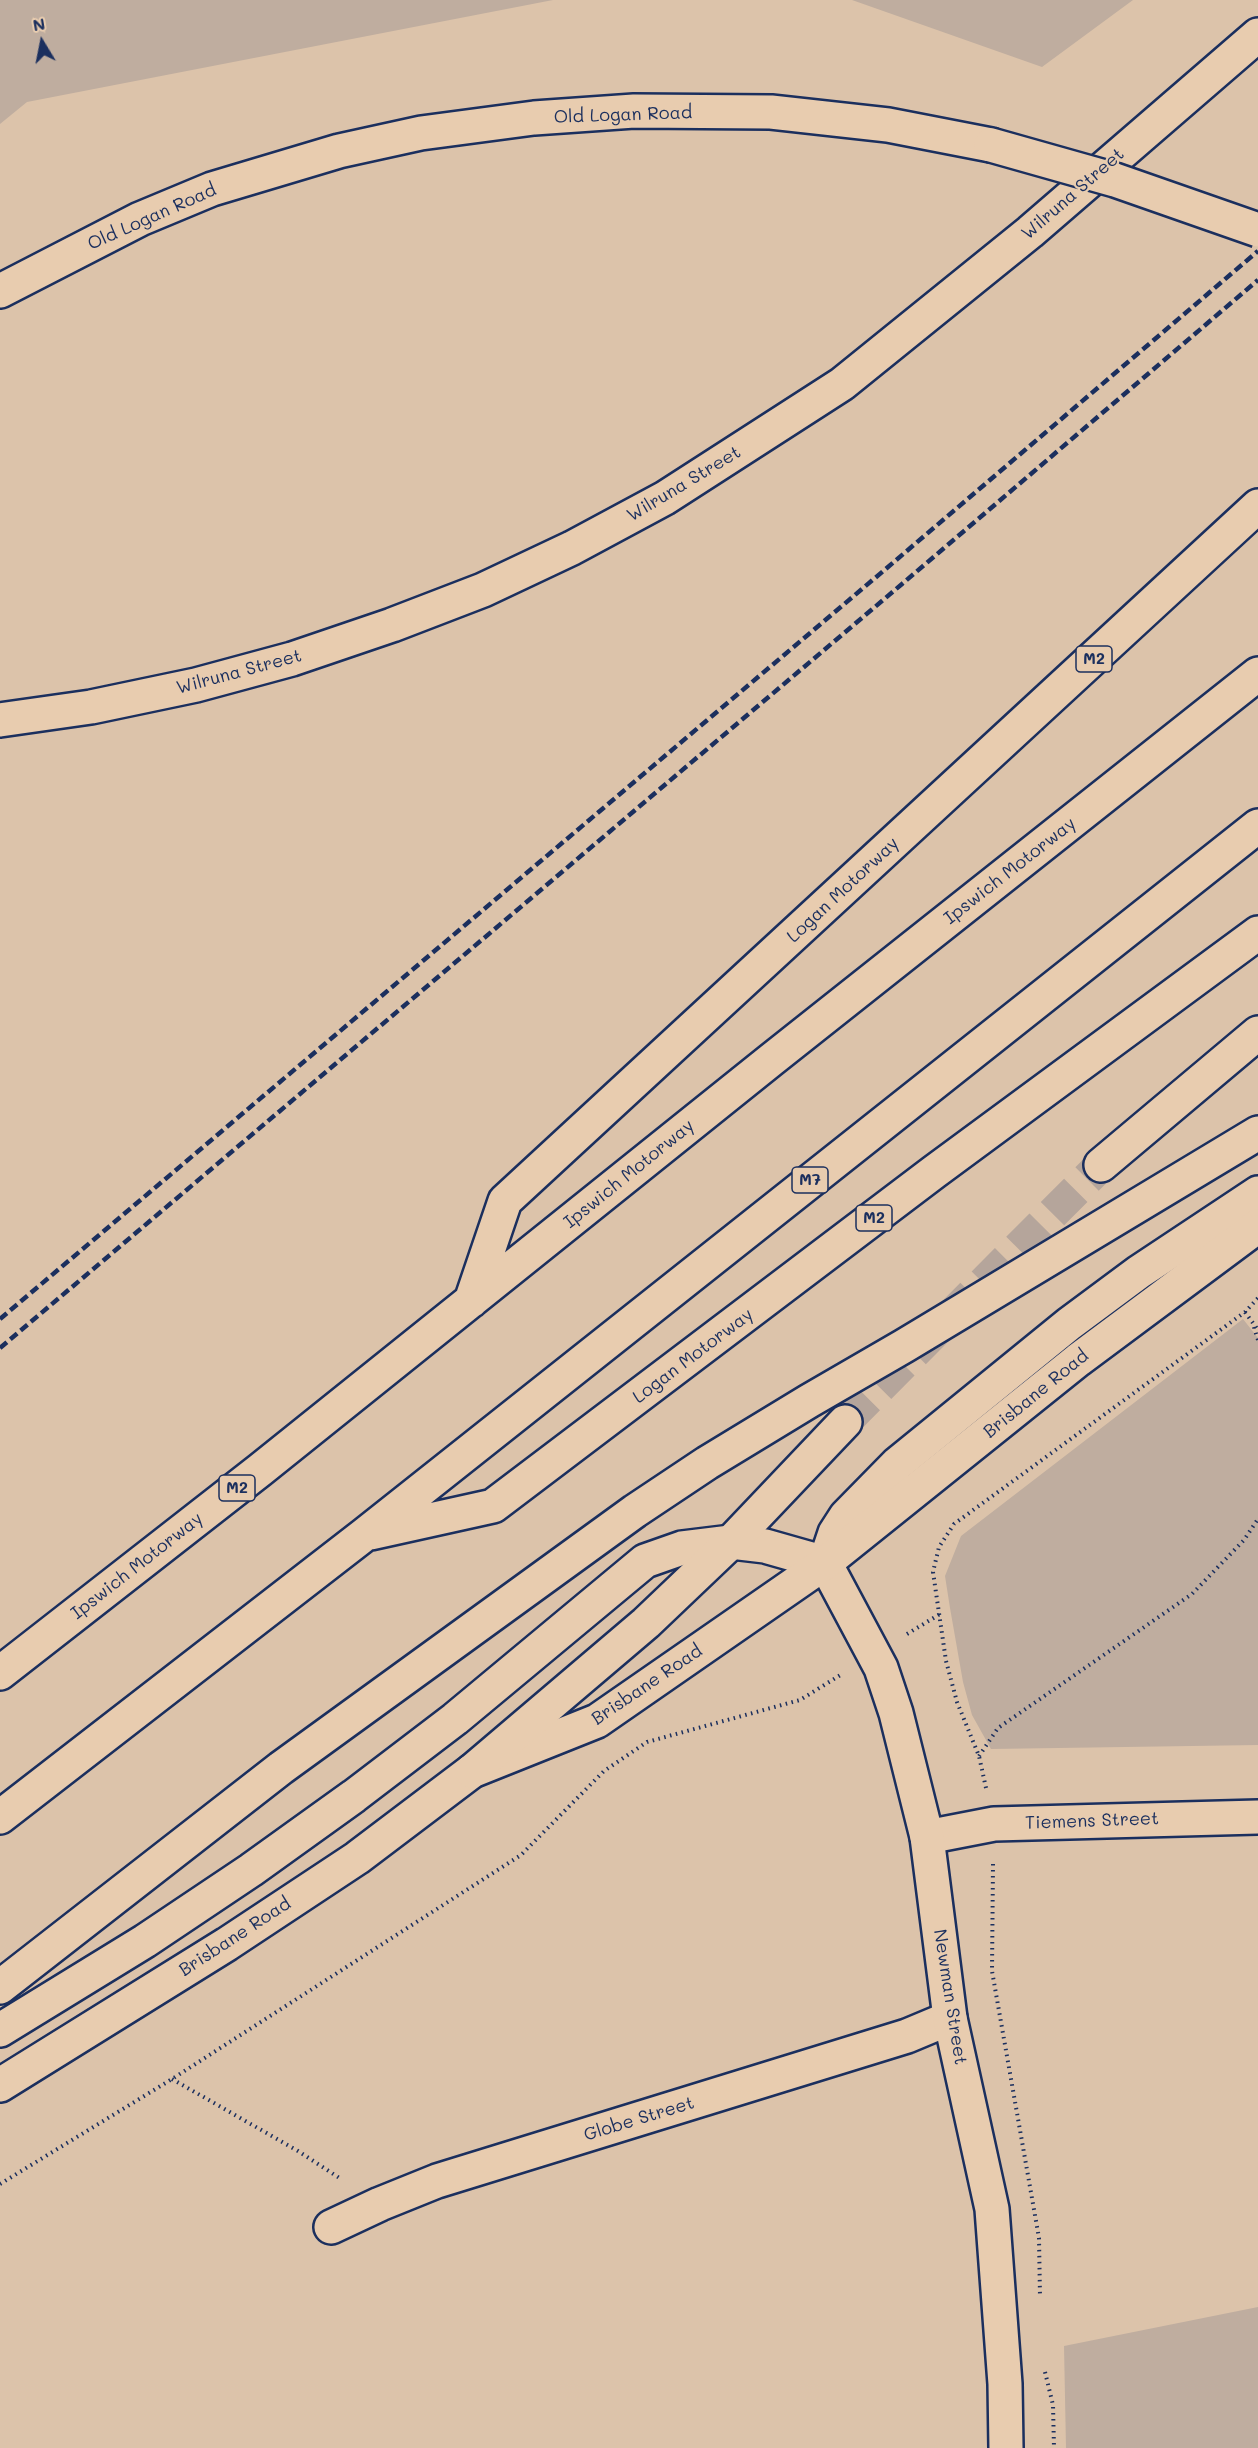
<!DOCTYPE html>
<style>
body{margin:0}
#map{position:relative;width:1258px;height:2448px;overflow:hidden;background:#dcc3aa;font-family:Mali,sans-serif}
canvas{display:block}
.north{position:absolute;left:12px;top:12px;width:60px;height:60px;-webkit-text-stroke:4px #e8ccaf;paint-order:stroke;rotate:350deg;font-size:16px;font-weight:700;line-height:24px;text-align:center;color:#1b2f5e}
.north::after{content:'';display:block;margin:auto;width:21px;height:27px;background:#1b2f5e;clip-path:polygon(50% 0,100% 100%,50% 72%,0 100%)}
</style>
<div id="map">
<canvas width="1258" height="2448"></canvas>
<div class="north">N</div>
</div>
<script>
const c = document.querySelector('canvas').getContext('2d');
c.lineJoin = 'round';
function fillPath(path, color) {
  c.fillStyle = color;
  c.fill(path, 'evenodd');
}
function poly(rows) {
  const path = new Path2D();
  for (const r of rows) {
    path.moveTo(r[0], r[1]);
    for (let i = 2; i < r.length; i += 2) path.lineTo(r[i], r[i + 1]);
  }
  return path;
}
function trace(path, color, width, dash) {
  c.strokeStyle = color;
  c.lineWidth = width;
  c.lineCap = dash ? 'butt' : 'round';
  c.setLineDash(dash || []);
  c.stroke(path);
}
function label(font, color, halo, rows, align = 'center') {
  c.font = font + ' Mali,sans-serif';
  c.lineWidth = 4.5;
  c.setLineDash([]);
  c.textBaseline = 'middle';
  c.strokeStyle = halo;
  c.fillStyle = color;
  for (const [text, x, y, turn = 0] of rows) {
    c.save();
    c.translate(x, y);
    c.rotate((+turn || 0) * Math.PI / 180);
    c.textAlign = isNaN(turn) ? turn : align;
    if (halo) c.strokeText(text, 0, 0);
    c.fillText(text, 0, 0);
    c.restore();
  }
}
fillPath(poly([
 [0,0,553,0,27,102,0,124],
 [852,0,1133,0,1042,67],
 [1243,1319,1258,1338,1258,1745,991,1749,972,1715,963,1682,950,1608,945,1576,961,1536],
 [1258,2307,1258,2448,1066,2448,1064,2346]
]), '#bfad9f');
trace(poly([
 [845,1422,1101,1165]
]), '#b5a59b', 33, [33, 16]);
const minor = poly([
 [927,1837,994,1824,1258,1817],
 [331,2227,380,2204,437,2181,907,2036,950,2018]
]);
const tertiary = poly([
 [825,1563,881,1668,896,1713,927,1837,950,2018,992,2209,1005,2384,1006,2448],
 [825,1563,835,1533,846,1516,897,1464,1069,1324,1139,1272,1258,1193],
 [0,2030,145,1941,251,1870,354,1796,455,1719,645,1561,682,1548,731,1542,765,1546,825,1563]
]);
const secondary = poly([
 [0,291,140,219,212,189,339,151,421,133,534,118,634,111,771,112,888,125,991,145],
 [0,720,91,707,196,685,292,659,392,625,483,590,572,548,665,498,842,384,1030,232,1258,35],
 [0,1987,281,1768,635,1511,707,1463,809,1401,904,1346,1258,1133],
 [0,2085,227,1944,357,1858,472,1771,597,1721,825,1563,1078,1360,1258,1226]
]);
const motorway = poly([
 [1101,1165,1258,1033],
 [471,1301,505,1201,1258,506],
 [371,1533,493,1506,934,1172,1258,933],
 [0,1673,260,1470,771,1060,1258,674],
 [472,1771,646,1623,731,1542,845,1422],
 [0,1817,364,1535,1258,826]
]);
trace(minor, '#1b2f5e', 38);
trace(tertiary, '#1b2f5e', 38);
trace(secondary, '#1b2f5e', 38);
trace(motorway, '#1b2f5e', 38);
trace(poly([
 [1245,1312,1258,1330],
 [1254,1327,1258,1340],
 [907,1634,940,1614],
 [979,1756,998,1728,1192,1594,1244,1540,1258,1519],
 [986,1788,979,1756,957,1702,946,1661,933,1572,939,1547,954,1524,1245,1312,1258,1298],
 [993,1864,992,1971,1039,2238,1040,2296],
 [172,2079,298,2151,341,2179],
 [0,2184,172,2079,521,1855,604,1771,647,1742,800,1700,842,1674],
 [1045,2372,1053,2405,1054,2448]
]), '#1b2f5e', 4, [1.5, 4.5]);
trace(minor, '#e8ccaf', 33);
trace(tertiary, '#e8ccaf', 33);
trace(secondary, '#e8ccaf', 33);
trace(motorway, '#e8ccaf', 33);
trace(poly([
 [0,1319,888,567,1258,251],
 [0,1348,902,584,1258,280]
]), '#1b2f5e', 4.5, [9, 4.5]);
const secondaryBridge = poly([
 [991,145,1115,180,1258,230]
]);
trace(secondaryBridge, '#1b2f5e', 38, []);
trace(secondaryBridge, '#e8ccaf', 33);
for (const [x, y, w] of [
 [1094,659,36],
 [810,1180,36],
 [874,1218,36],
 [237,1488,36]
]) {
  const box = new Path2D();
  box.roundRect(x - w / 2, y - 13, w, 26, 4.5);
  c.fillStyle = '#e8ccaf';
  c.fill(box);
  trace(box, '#1b2f5e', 1.5);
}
label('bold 16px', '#1b2f5e', null, [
 ["M2",1094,659],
 ["M7",810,1180],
 ["M2",874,1218],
 ["M2",237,1488]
]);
label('18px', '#1b2f5e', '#e8ccaf', [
 ["Old Logan Road",623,115,-2],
 ["Wilruna Street",1073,194,-41],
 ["Old Logan Road",152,217,-24],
 ["Wilruna Street",684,484,-31],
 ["Wilruna Street",239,672,-15],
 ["Ipswich Motorway",1010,871,-38],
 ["Logan Motorway",843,890,-43],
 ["Ipswich Motorway",629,1174,-39],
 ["Logan Motorway",693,1356,-37],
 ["Brisbane Road",1036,1394,-39],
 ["Ipswich Motorway",137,1566,-38],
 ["Brisbane Road",647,1685,-34],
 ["Tiemens Street",1092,1821,-2],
 ["Brisbane Road",235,1937,-33],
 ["Newman Street",950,1997,81],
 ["Globe Street",639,2119,-17]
]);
</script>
